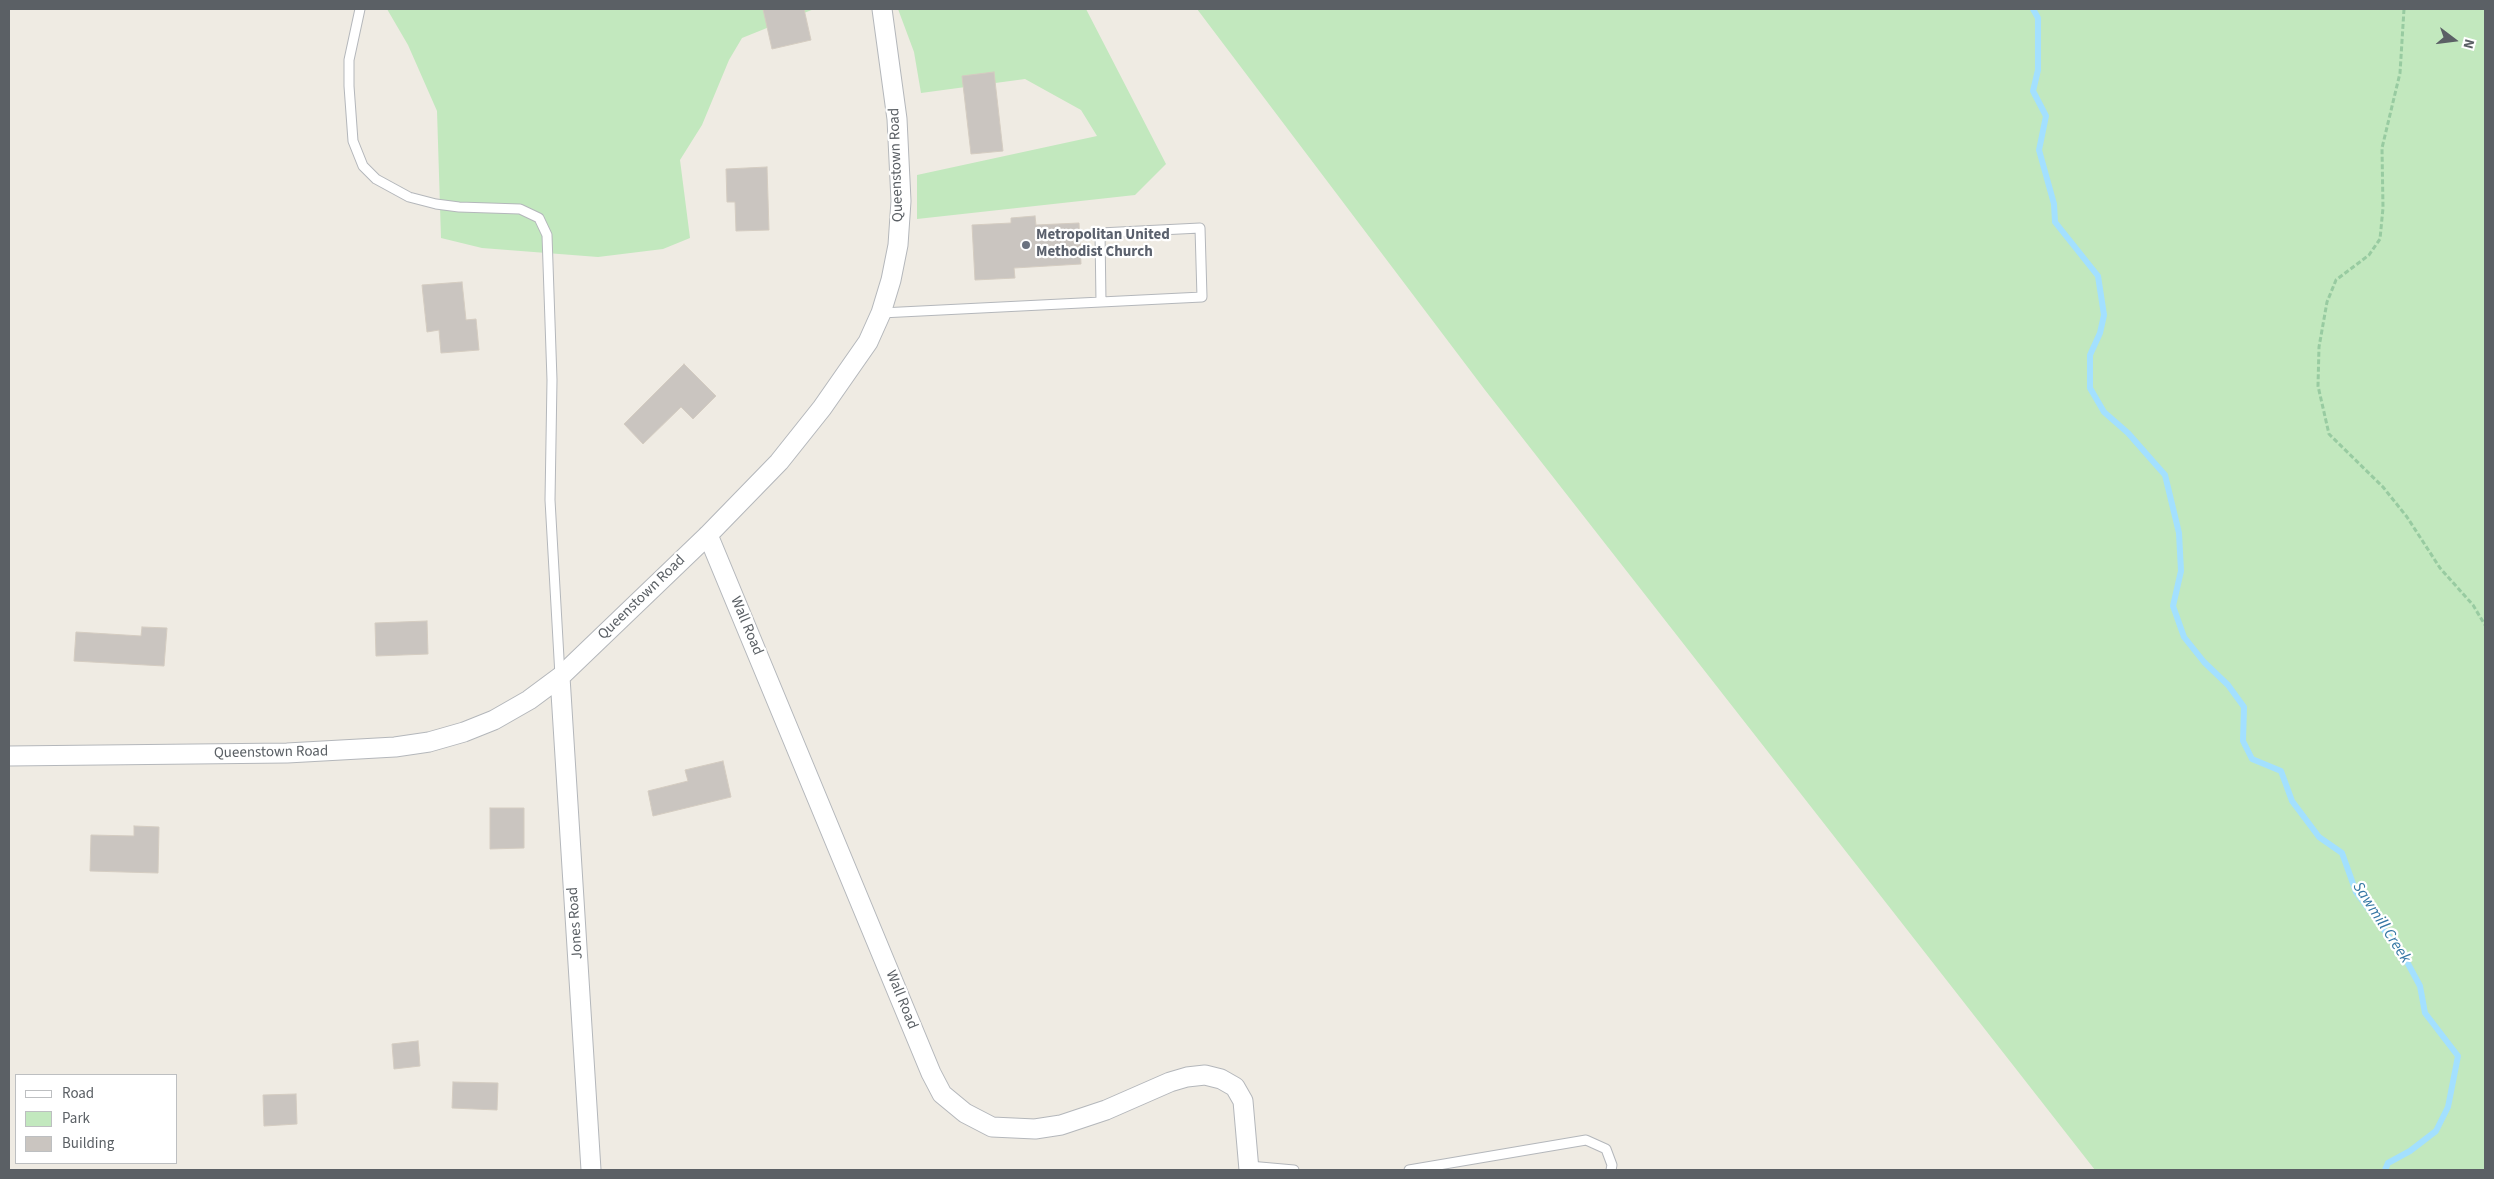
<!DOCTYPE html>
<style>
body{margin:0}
#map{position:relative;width:2494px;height:1179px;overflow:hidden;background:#efebe3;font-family:"Source Sans 3",sans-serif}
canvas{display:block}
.frame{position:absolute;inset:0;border:10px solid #5b6065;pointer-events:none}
.legend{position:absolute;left:15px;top:1074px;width:162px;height:90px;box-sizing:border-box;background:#fff;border:1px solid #bdbfc1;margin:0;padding:6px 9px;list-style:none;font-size:15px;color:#5b6065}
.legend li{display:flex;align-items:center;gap:10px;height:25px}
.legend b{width:25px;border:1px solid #bdbfc1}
.north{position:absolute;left:2429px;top:15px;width:50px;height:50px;-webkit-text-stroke:4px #fff;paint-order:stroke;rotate:105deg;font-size:14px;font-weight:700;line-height:20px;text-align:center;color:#5b6065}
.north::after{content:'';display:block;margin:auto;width:18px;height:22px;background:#5b6065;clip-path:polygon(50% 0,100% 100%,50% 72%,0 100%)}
</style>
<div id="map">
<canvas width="2494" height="1179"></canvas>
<div class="frame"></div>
<ul class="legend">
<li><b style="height:6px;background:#fff"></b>Road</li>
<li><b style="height:14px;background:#c2e8be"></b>Park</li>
<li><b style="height:14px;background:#cac5c0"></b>Building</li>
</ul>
<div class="north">N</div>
</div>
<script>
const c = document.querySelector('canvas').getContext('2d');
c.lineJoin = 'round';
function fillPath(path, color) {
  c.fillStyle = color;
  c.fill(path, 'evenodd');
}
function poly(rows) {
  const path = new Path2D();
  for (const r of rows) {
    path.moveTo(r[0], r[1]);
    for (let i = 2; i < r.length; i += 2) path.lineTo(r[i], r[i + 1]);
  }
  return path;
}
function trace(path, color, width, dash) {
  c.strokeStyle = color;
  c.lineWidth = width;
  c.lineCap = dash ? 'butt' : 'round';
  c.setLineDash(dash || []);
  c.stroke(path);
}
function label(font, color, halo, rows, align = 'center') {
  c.font = font + ' "Source Sans 3",sans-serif';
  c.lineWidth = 4.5;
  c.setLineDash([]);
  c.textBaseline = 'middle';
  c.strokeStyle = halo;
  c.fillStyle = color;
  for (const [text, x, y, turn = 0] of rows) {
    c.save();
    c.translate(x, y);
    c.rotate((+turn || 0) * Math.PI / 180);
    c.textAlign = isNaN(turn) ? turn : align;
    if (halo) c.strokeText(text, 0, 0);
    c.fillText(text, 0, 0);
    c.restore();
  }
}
fillPath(poly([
 [387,9,814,9,742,38,729,60,702,125,680,160,690,238,663,249,598,257,482,248,441,238,437,111,408,45],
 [898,9,1086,9,1166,164,1135,195,917,219,917,175,1097,136,1081,110,1025,79,921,93,914,52],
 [1197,9,2485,9,2485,1170,2095,1170,1485,390]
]), '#c2e8be');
trace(poly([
 [2033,9,2038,18,2038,70,2033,91,2046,116,2039,150,2054,204,2055,222,2098,276,2104,315,2100,333,2090,355,2090,388,2104,412,2128,433,2165,475,2179,533,2181,571,2173,606,2184,637,2204,662,2228,685,2244,707,2243,741,2252,759,2281,771,2292,801,2319,837,2342,853,2356,892,2406,960,2420,986,2425,1013,2458,1056,2448,1107,2436,1131,2410,1151,2388,1163,2385,1170]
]), '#a3e0ff', 6);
const building = poly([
 [763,9,804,9,811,40,772,49,763,9],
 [994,72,1003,151,971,154,962,76,994,72],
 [767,167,769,230,736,231,735,202,727,202,726,169,767,167],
 [1035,216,1036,225,1079,223,1081,264,1014,268,1015,278,975,280,972,225,1011,223,1011,218,1035,216],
 [462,282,466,320,476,319,479,350,441,353,439,330,427,332,422,285,462,282],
 [684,364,716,396,693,419,681,407,643,444,624,424,684,364],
 [427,621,428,654,376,656,375,623,427,621],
 [142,627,167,628,164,666,74,661,76,632,141,636,142,627],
 [723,761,731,797,653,816,648,791,688,781,685,770,723,761],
 [490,808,524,808,524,848,490,849,490,808],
 [134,826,159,827,158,873,90,871,91,835,134,836,134,826],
 [418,1041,420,1066,394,1069,392,1044,418,1041],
 [453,1082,498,1083,497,1110,452,1108,453,1082],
 [296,1094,297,1124,264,1126,263,1095,296,1094]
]);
fillPath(building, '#cac5c0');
trace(building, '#d4ccc1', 1);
const lane = poly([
 [360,9,349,60,349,86,353,141,363,166,376,179,409,197,436,204,459,207,520,209,539,218,547,235,552,380,550,500,560,676],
 [881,313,1101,302,1202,297,1200,228,1100,233,1101,302],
 [1249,1166,1294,1170],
 [1409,1170,1586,1140,1606,1149,1612,1165,1611,1170]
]);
const street = poly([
 [708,535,931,1073,942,1094,965,1113,992,1127,1035,1129,1061,1125,1106,1110,1170,1082,1187,1077,1205,1075,1221,1079,1235,1087,1243,1101,1249,1170],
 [560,677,591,1170],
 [9,756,287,753,395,747,429,742,464,732,494,720,529,700,560,677,708,535,779,462,822,408,868,342,881,313,891,280,898,245,901,201,897,119,882,9]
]);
trace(lane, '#b4b7bb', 11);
trace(street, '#b4b7bb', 21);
trace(poly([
 [2404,9,2400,73,2382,148,2383,208,2380,239,2369,255,2336,280,2327,302,2319,347,2318,386,2329,434,2383,487,2407,517,2440,568,2473,605,2485,625]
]), '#98cba1', 3, [5, 2.5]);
trace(lane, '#fff', 9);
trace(street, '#fff', 19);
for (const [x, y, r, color] of [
 [1026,245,5,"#6b7280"]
]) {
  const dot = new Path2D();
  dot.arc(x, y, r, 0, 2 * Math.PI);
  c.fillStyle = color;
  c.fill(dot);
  trace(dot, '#fff', 2);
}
label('15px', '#5b6065', '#fff', [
 ["Queenstown Road",897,165,-92],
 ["Queenstown Road",642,598,-44],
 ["Wall Road",746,626,67],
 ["Queenstown Road",271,753,-1],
 ["Jones Road",576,923,-94],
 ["Wall Road",901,1000,68]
]);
label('bold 15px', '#5b616d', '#fff', [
 ["Metropolitan United",1036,236],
 ["Methodist Church",1036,253]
], 'left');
label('italic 16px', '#3577a4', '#fff', [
 ["Sawmill Creek",2381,923,57]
]);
</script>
